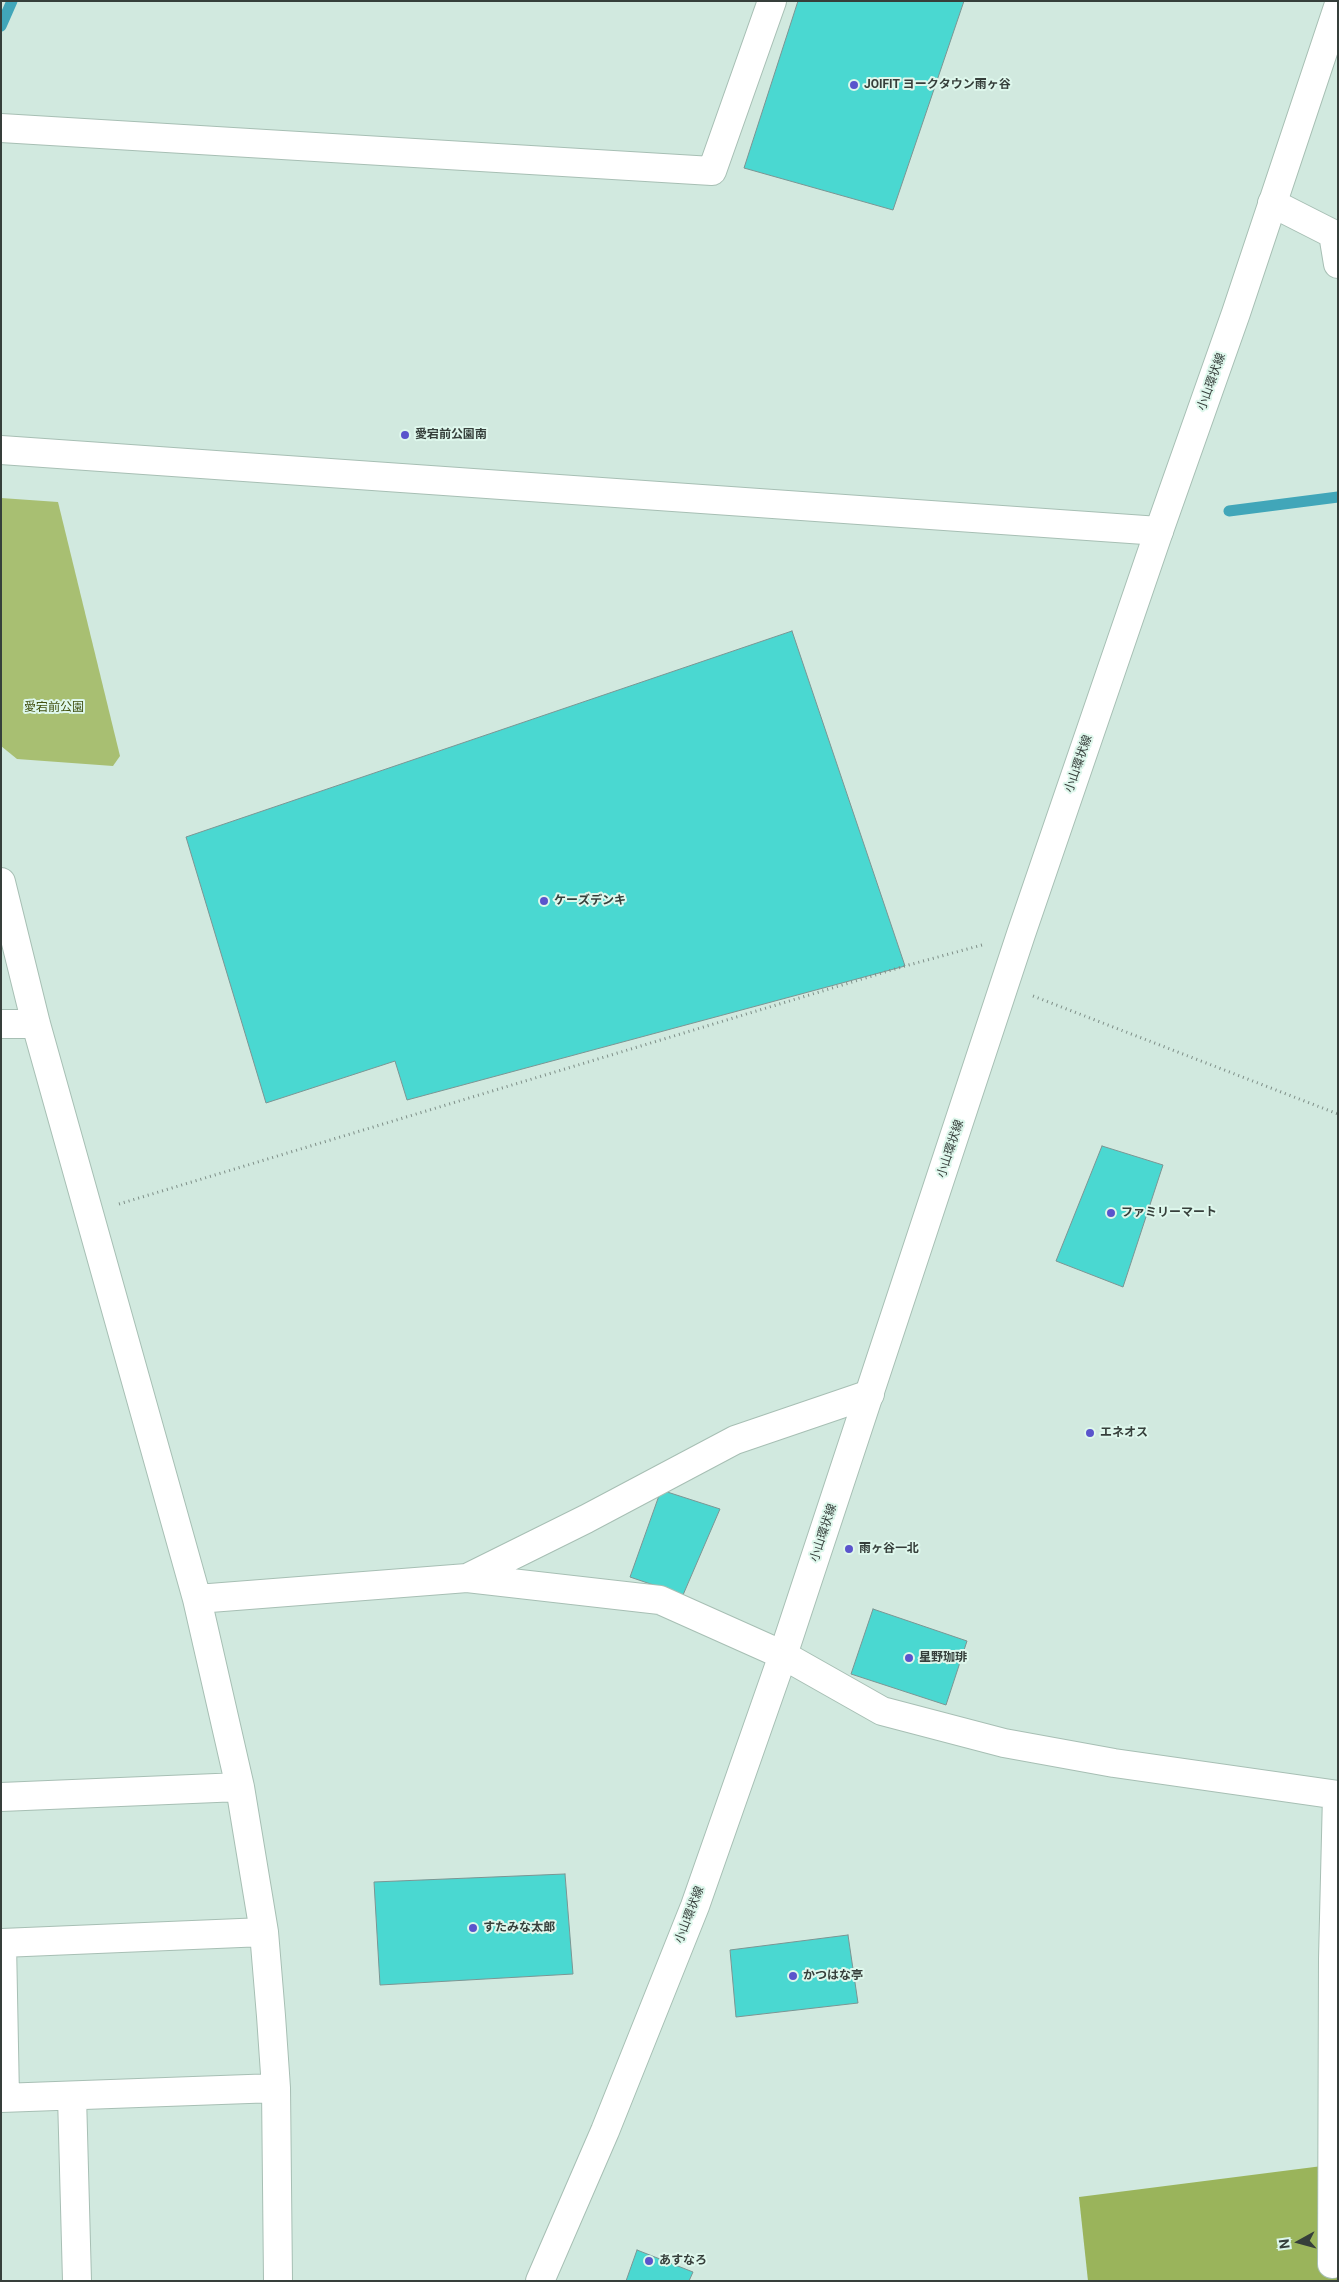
<!DOCTYPE html>
<meta charset="utf-8">
<style>
body{margin:0}
#map{position:relative;width:1339px;height:2282px;overflow:hidden;background:#d1e9df;font-family:Roboto,sans-serif}
canvas{display:block}
.frame{position:absolute;inset:0;border:2px solid #363f3b;pointer-events:none}
.north{position:absolute;left:1274px;top:2217px;width:50px;height:50px;-webkit-text-stroke:4px #def7ec;paint-order:stroke;rotate:263deg;font-size:14px;font-weight:700;line-height:20px;text-align:center;color:#363f3b}
.north::after{content:'';display:block;margin:auto;width:18px;height:22px;background:#363f3b;clip-path:polygon(50% 0,100% 100%,50% 72%,0 100%)}
</style>
<div id="map">
<canvas width="1339" height="2282"></canvas>
<div class="frame"></div>
<div class="north">N</div>
</div>
<script>
const c = document.querySelector('canvas').getContext('2d');
c.lineJoin = 'round';
function fillPath(path, color) {
  c.fillStyle = color;
  c.fill(path, 'evenodd');
}
function poly(rows) {
  const path = new Path2D();
  for (const r of rows) {
    path.moveTo(r[0], r[1]);
    for (let i = 2; i < r.length; i += 2) path.lineTo(r[i], r[i + 1]);
  }
  return path;
}
function trace(path, color, width, dash) {
  c.strokeStyle = color;
  c.lineWidth = width;
  c.lineCap = dash ? 'butt' : 'round';
  c.setLineDash(dash || []);
  c.stroke(path);
}
function label(font, color, halo, rows, align = 'center') {
  c.font = font + ' Roboto,"Noto Sans JP",sans-serif';
  c.lineWidth = 4;
  c.setLineDash([]);
  c.textBaseline = 'middle';
  c.strokeStyle = halo;
  c.fillStyle = color;
  for (const [text, x, y, turn = 0] of rows) {
    c.save();
    c.translate(x, y);
    c.rotate((+turn || 0) * Math.PI / 180);
    c.textAlign = isNaN(turn) ? turn : align;
    if (halo) c.strokeText(text, 0, 0);
    c.fillText(text, 0, 0);
    c.restore();
  }
}
fillPath(poly([
 [1,498,58,502,120,756,113,766,17,759,1,746]
]), '#a8bf72');
fillPath(poly([
 [1338,2164,1338,2281,1088,2281,1079,2197]
]), '#9ab45b');
trace(poly([
 [1,26,12,1],
 [1229,511,1338,497]
]), '#41a6b9', 11);
const building = poly([
 [798,1,964,1,893,210,744,168,798,1],
 [792,631,905,966,407,1100,395,1061,266,1103,186,837,792,631],
 [1102,1146,1163,1165,1123,1287,1056,1261,1102,1146],
 [661,1490,720,1509,683,1595,630,1577,661,1490],
 [873,1609,967,1641,946,1705,851,1674,873,1609],
 [565,1874,573,1974,380,1985,374,1882,565,1874],
 [848,1935,858,2003,736,2017,730,1950,848,1935],
 [637,2250,693,2272,689,2281,626,2281,637,2250]
]);
fillPath(building, '#4ad8d1');
trace(building, '#7b9593', 1);
const minor = poly([
 [1,128,712,171,772,1],
 [1272,203,1333,234,1338,264],
 [1,450,1159,531],
 [1,882,36,1024,197,1599,240,1787,264,1932,271,2016,276,2088,278,2281],
 [1,1024,36,1024],
 [467,1578,586,1519,735,1440,870,1394],
 [197,1599,467,1578,660,1600,783,1655,882,1711,1004,1743,1114,1763,1338,1795],
 [1,1797,240,1787],
 [72,2096,77,2281],
 [1,2098,276,2088],
 [5,2098,2,1943,264,1932],
 [1332,2264,1333,1959,1337,1795]
]);
const major = poly([
 [540,2281,605,2131,695,1906,783,1655,1021,934,1159,531,1236,313,1338,7]
]);
trace(minor, '#a7bfb4', 30);
trace(major, '#a7bfb4', 30);
trace(poly([
 [1033,996,1338,1114],
 [119,1204,905,966,982,945]
]), '#7e8e87', 3, [1, 4]);
trace(minor, '#fff', 28);
trace(major, '#fff', 28);
for (const [x, y, r, color] of [
 [854,85,5,"#5a54cc"],
 [405,435,5,"#5a54cc"],
 [544,901,5,"#5a54cc"],
 [1111,1213,5,"#5a54cc"],
 [1090,1433,5,"#5a54cc"],
 [849,1549,5,"#5a54cc"],
 [909,1658,5,"#5a54cc"],
 [473,1928,5,"#5a54cc"],
 [793,1976,5,"#5a54cc"],
 [649,2261,5,"#5a54cc"]
]) {
  const dot = new Path2D();
  dot.arc(x, y, r, 0, 2 * Math.PI);
  c.fillStyle = color;
  c.fill(dot);
  trace(dot, '#def7ec', 2);
}
label('bold 12px', '#363f3b', '#def7ec', [
 ["JOIFIT ヨークタウン雨ヶ谷",864,85],
 ["愛宕前公園南",415,435],
 ["ケーズデンキ",554,901],
 ["ファミリーマート",1121,1213],
 ["エネオス",1100,1433],
 ["雨ヶ谷一北",859,1549],
 ["星野珈琲",919,1658],
 ["すたみな太郎",483,1928],
 ["かつはな亭",803,1976],
 ["あすなろ",659,2261]
], 'left');
label('12px', '#363f3b', '#def7ec', [
 ["小山環状線",1212,382,-70],
 ["小山環状線",1079,764,-71],
 ["小山環状線",951,1149,-72],
 ["小山環状線",824,1533,-72],
 ["小山環状線",690,1915,-69]
]);
label('12px', '#415110', '#def7ec', [
 ["愛宕前公園",54,708]
]);
</script>
